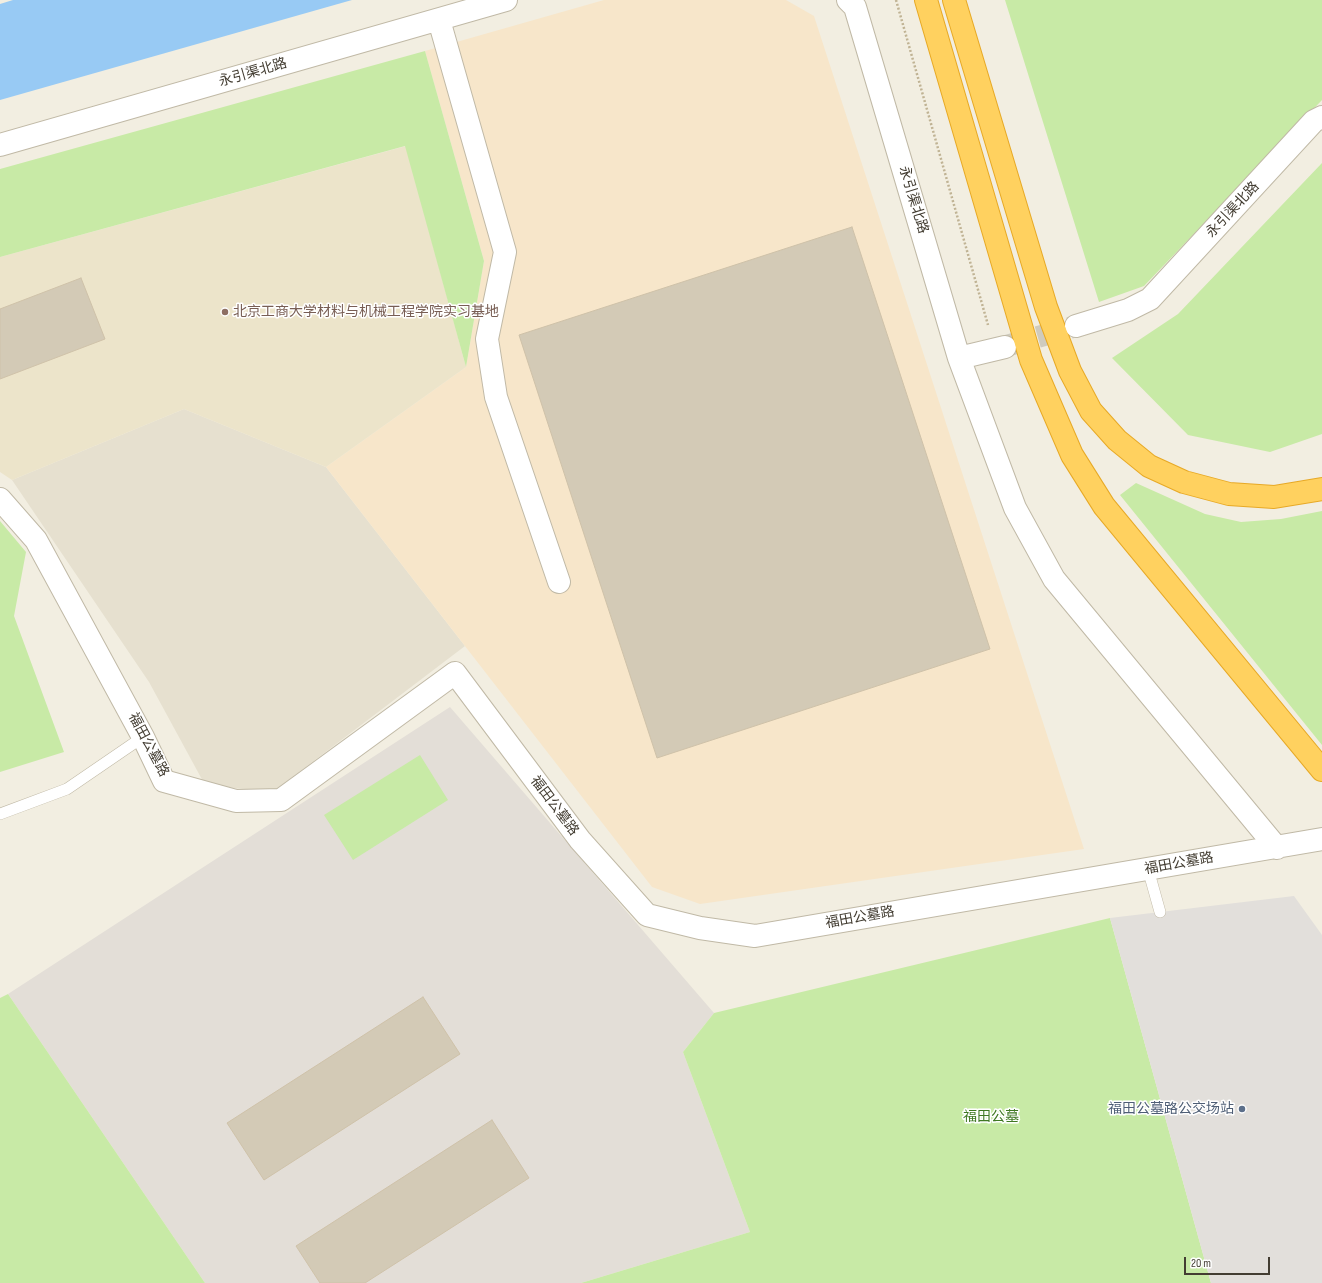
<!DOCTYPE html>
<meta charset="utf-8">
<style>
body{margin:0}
#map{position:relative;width:1322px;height:1283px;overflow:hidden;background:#f2eee1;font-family:"Sofia Sans Condensed",sans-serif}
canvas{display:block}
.scale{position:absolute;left:1184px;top:1257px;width:86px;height:18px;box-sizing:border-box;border:2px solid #433d32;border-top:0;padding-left:5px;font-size:12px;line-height:14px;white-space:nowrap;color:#433d32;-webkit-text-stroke:3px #fff;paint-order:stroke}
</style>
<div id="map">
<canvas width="1322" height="1283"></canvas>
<div class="scale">20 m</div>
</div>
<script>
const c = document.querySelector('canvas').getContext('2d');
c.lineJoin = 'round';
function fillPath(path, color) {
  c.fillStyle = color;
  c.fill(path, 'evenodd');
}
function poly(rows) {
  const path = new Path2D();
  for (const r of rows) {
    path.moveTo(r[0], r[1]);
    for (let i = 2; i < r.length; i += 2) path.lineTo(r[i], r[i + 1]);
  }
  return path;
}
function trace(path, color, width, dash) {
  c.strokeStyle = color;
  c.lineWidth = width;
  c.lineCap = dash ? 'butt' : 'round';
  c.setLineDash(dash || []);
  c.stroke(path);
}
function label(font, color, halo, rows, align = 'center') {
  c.font = font + ' "Sofia Sans Condensed","Noto Sans SC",sans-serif';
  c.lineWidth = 3;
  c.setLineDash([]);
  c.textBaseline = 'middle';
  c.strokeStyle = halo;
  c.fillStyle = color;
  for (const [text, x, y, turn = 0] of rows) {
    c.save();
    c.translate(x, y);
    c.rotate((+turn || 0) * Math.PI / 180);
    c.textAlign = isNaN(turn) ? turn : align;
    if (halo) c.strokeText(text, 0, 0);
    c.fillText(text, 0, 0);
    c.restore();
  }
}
fillPath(poly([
 [184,409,326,467,465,646,273,792,205,785,149,682,12,480]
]), '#e6e0cf');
fillPath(poly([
 [604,0,786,0,814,16,1084,849,700,904,652,887,326,467,466,367,484,261,425,51]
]), '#f7e6ca');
fillPath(poly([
 [450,707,714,1013,683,1052,750,1232,581,1283,205,1283,8,994]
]), '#e3ded7');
fillPath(poly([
 [406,146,466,367,326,467,184,409,12,480,0,472,0,257]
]), '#ece4ca');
fillPath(poly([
 [1005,0,1322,0,1322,100,1144,286,1099,302],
 [425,51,484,261,466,367,405,146,0,257,0,169],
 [1322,163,1322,434,1270,452,1188,435,1112,358,1178,314],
 [1136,483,1205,514,1241,522,1281,519,1322,511,1322,745,1120,495],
 [0,521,26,552,14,616,64,752,0,772],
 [420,755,448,800,353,860,324,815],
 [1110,918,1211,1283,581,1283,750,1232,683,1052,714,1013],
 [8,994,205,1283,0,1283,0,998]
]), '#c8eaa6');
fillPath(poly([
 [1294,896,1322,935,1322,1283,1211,1283,1110,918]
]), '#e2dfdb');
fillPath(poly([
 [13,0,352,0,0,100,0,4]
]), '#98caf4');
const building = poly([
 [852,227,990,649,657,758,519,335,852,227],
 [81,278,105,339,0,379,0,309,81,278],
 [423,997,460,1054,264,1180,227,1123,423,997],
 [492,1120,529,1178,365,1283,320,1283,296,1246,492,1120]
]);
fillPath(building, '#d3cab6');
trace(building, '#cfc2a9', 1);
trace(poly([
 [1006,346,1073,327]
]), '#cfcbbe', 22, [22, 11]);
const service = poly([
 [0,814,67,789,143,737],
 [1148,869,1160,912]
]);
const minor = poly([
 [848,0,855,7,959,358,1005,347],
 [439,20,505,252,487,339,496,397,559,582],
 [0,145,506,0],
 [1076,326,1128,310,1150,299,1314,121,1322,117],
 [959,358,1015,508,1054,579,1277,848],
 [0,499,36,540,143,737,164,781,236,801,281,800,455,673,580,840,647,915,700,928,755,936,1322,839]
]);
const motorway = poly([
 [926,0,1031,360,1072,455,1104,506,1322,770],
 [954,0,1046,307,1070,371,1091,411,1117,440,1149,466,1184,482,1229,494,1274,497,1322,489]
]);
trace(service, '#c0b9a6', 12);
trace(minor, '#c0b9a6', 24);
trace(motorway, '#e7a926', 24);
trace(poly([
 [896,0,988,325]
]), '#c0b394', 2.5, [2, 2]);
trace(service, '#fff', 11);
trace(minor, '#fff', 22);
trace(motorway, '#ffd15f', 22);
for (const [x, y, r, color] of [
 [225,312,4,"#8d6e63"],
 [1242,1109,4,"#5c6f8a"]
]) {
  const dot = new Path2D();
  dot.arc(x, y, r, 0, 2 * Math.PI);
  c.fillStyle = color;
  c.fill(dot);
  trace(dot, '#fff', 1.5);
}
label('14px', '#433d32', '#fff', [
 ["永引渠北路",253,73,-16],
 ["永引渠北路",913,200,73],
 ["永引渠北路",1233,210,-47],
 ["福田公墓路",148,745,62],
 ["福田公墓路",554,806,53],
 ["福田公墓路",1179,864,-10],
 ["福田公墓路",860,918,-10]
]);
label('14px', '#785e54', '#fff', [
 ["北京工商大学材料与机械工程学院实习基地",233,312]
], 'left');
label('14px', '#4e5e75', '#fff', [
 ["福田公墓路公交场站",1234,1109]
], 'right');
label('14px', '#3f7822', '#fff', [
 ["福田公墓",991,1117]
]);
</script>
